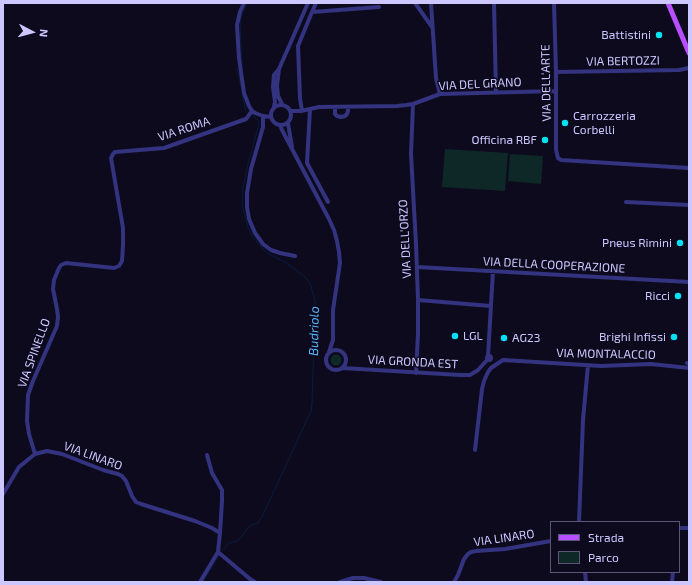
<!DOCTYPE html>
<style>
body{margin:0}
#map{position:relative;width:692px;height:585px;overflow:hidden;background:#0d0a1e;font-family:"Exo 2",sans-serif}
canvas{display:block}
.frame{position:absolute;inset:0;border:4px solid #ccc7ff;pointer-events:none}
.legend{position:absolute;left:550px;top:521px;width:130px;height:52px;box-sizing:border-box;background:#0d0a1e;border:1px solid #595678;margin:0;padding:5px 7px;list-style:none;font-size:12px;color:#ccc7ff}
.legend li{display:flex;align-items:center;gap:8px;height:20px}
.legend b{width:20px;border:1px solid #595678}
.north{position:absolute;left:12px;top:12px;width:40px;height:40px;-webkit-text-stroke:3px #0d0a1e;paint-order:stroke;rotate:96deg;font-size:11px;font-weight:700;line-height:16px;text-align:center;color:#ccc7ff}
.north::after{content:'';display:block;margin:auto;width:14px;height:18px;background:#ccc7ff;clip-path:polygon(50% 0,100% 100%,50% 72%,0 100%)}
</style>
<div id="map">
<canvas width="692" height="585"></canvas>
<div class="frame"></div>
<ul class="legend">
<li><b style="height:5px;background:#b74eff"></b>Strada</li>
<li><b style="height:11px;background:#0d2826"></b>Parco</li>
</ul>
<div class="north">N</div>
</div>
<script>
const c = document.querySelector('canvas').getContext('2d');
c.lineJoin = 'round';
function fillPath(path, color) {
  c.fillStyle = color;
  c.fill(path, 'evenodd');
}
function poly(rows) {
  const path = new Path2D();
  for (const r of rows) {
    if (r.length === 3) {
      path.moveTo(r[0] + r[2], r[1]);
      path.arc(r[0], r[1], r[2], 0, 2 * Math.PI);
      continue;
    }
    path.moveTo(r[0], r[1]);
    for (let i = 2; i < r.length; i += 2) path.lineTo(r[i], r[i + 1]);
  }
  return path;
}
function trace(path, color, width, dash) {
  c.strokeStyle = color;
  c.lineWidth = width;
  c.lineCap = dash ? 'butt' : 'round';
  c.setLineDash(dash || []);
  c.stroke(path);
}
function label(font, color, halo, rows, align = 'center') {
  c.font = font + ' "Exo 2",sans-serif';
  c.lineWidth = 3;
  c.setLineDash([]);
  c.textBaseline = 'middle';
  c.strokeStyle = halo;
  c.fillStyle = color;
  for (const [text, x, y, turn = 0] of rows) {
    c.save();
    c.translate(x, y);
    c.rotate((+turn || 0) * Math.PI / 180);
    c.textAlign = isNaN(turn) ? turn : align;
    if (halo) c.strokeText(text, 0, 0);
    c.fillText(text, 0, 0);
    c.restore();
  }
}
fillPath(poly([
 [445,149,508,153,505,191,442,187],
 [510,154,543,156,541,184,508,181],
 [336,360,5.5]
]), '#0d2826');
trace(poly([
 [242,64,240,26,241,17,247,3],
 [237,68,242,91],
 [242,94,246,112],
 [223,550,229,543,237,541,241,537,247,529,252,525,258,523,262,517,311,411,312,404,315,301,310,283,304,276,285,262,267,253,258,243,252,236,248,227,242,205,243,187,249,160,259,124,258,120,253,116],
 [203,582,219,556]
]), '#081e3f', 1);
trace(poly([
 [244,3,240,12,237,25,239,58,244,93,249,106,252,111,255,113,263,116,271,117],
 [415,3,432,27],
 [431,3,436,78,440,94],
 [494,3,496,93],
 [554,3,556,72,556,150,558,158,561,160,689,168],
 [312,12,316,3],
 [279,69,277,86,278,96,282,104],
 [556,72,679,70,689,68],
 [413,104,411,154,416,244,418,300,418,334,416,373],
 [281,115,10],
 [274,106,275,102,273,87,274,75,279,69,308,3],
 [335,107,335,114,337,116,341,117,345,116,347,114,348,111,348,107],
 [310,109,307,163,328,202],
 [291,111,301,111,319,107,397,106,406,105,413,104,440,94,556,91],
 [302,111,300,98,298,46,312,12,379,7],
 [263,116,263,127,251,169,247,193,247,207,249,219,255,233,263,244,271,250,280,253,295,256],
 [288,123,292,147],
 [280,125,282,130,329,219,334,230,337,241,339,252,340,263,333,310,333,340,329,352],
 [626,202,689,205],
 [417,267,689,282],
 [418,300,491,306],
 [336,360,10],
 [489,358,2],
 [488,356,493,271],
 [687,363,689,364],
 [342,368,460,375,470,375,478,370,488,359],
 [475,450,482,389,484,381,488,372,491,368,503,360,601,366,651,364,689,368],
 [35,454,29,434,27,421,28,395,33,381,57,326,58,317,57,309,53,289,54,280,59,268,61,265,66,263,114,268,119,266,122,261,123,245,123,228,111,158,113,154,115,152,164,148,246,119,252,111],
 [35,454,47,451,62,454,103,470,118,474,122,476,126,481,132,496,136,502,141,504,195,521,212,528,220,533,218,552,250,579,255,582],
 [207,455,212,473,222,490,222,501,220,533],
 [3,494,19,467,35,454],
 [579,522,583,420,588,365],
 [679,528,689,528],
 [585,572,586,582],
 [200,582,218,552],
 [340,582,353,578,364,578,381,582],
 [454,582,458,575,464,559,468,554,471,552,476,551,505,549,551,541],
 [672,582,673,572]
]), '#333380', 4);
trace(poly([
 [668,3,689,53]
]), '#b74eff', 5);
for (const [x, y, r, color] of [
 [659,35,4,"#00e2f2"],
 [565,123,4,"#00e2f2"],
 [545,140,4,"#00e2f2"],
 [680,243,4,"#00e2f2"],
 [678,296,4,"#00e2f2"],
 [455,336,4,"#00e2f2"],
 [674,337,4,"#00e2f2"],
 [504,338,4,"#00e2f2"]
]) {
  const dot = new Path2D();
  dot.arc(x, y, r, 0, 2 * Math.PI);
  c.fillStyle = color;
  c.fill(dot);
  trace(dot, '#0d0a1e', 1.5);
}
label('12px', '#ccc7ff', '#0d0a1e', [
 ["Battistini",651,35],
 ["Carrozzeria",573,116,"left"],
 ["Corbelli",573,130,"left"],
 ["Officina RBF",537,140],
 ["Pneus Rimini",672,243],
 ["Ricci",670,296],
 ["LGL",463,336,"left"],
 ["Brighi Infissi",666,337],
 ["AG23",512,338,"left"]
], 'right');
label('12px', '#ccc7ff', '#0d0a1e', [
 ["VIA BERTOZZI",623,61,-1],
 ["VIA DELL'ARTE",546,83,-91],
 ["VIA DEL GRANO",480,84,-3],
 ["VIA ROMA",184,129,-18],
 ["VIA DELL'ORZO",405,239,-93],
 ["VIA DELLA COOPERAZIONE",554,265,3],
 ["VIA SPINELLO",34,353,-70],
 ["VIA MONTALACCIO",606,354,1],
 ["VIA GRONDA EST",413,362,3],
 ["VIA LINARO",93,456,20],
 ["VIA LINARO",504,538,-8]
]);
label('italic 13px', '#55b6ff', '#0d0a1e', [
 ["Budriolo",314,331,-89]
]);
</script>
